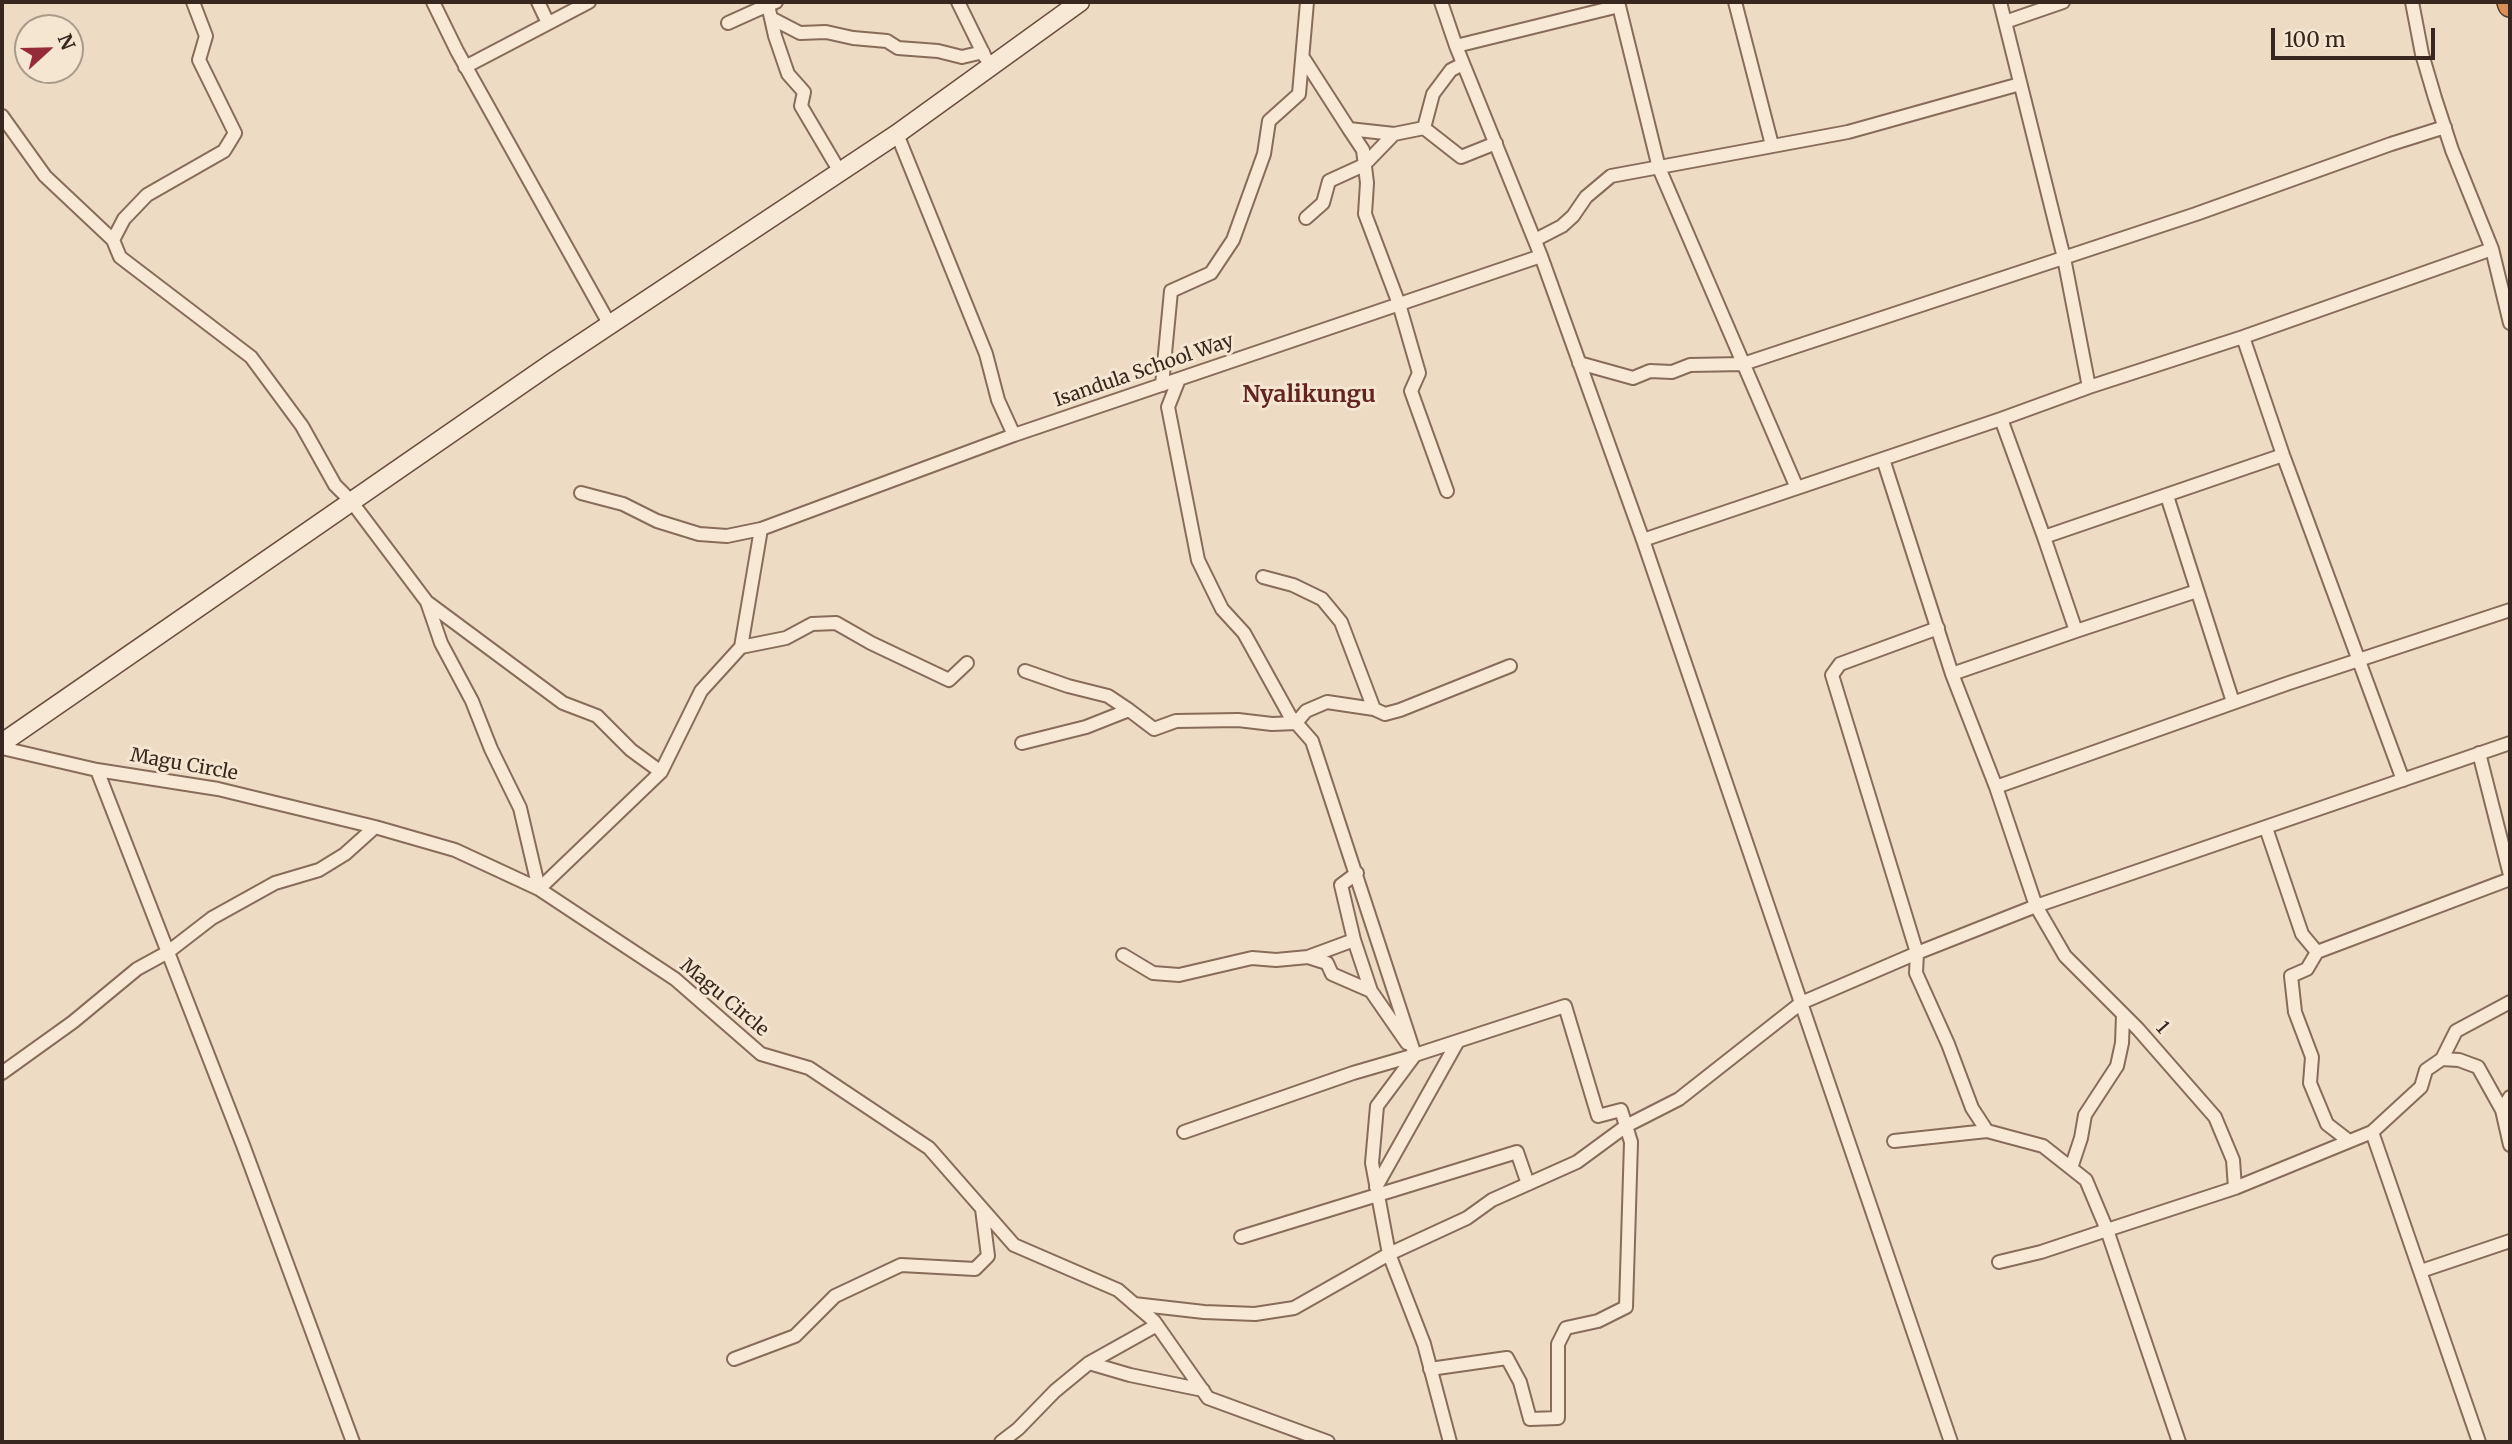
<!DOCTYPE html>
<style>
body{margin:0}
#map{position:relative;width:2512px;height:1444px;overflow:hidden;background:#eddbc3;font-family:Merriweather,serif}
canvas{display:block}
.frame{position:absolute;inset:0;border:4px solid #37271e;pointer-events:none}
.north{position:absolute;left:14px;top:14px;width:70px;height:70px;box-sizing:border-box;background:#f5e6d2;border:2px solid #a99a8a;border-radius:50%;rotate:68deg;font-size:19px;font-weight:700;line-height:28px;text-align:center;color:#37271e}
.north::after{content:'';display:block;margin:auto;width:24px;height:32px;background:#952b39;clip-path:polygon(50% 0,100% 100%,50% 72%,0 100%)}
.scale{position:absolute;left:2271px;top:28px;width:164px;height:32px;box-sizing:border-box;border:4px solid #37271e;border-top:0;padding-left:9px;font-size:21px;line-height:24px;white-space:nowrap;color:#37271e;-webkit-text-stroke:5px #f5e6d2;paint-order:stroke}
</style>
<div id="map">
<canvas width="2512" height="1444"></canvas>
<div class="frame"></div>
<div class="north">N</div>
<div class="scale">100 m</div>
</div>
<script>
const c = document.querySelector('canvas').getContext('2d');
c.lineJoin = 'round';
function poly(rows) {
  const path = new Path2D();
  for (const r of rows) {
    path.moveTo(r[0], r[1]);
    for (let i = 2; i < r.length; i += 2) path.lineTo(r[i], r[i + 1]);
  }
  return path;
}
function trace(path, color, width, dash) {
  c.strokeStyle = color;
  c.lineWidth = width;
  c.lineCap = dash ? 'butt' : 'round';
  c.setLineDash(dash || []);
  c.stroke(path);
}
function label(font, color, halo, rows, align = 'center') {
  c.font = font + ' Merriweather,serif';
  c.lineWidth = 6;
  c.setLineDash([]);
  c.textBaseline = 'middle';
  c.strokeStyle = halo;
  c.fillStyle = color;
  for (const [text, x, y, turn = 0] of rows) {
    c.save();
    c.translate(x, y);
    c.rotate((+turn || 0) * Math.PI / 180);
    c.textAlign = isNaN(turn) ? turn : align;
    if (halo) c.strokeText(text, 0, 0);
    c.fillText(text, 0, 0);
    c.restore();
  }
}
const street = poly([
 [433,2,457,51,610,325],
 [538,2,548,23],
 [776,2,768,5,775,36,788,74,804,92,801,106,840,172],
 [958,2,985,57],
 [1441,2,1456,46,1541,256,1643,540,1951,1442],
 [1618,2,1659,168,1797,488],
 [1735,2,1772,145],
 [2000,2,2064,258,2089,387],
 [2412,2,2422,54,2435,98,2452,150,2492,249,2510,323],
 [771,18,800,33,826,32,853,38,887,41,898,48,938,51,962,57,983,52],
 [2005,22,2063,2],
 [728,23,768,5,769,2],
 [1456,46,1619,6],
 [1304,59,1349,129,1394,134,1424,128,1461,157,1496,143],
 [465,67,589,2],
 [2,116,45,176,113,240,120,257,251,357,302,426,335,485,351,501,427,602,563,703,597,716,631,750,661,772],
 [1424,128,1433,94,1451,70,1463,64],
 [1349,129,1363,150,1367,183,1365,214,1399,304,1419,373,1411,391,1447,491],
 [897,134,986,354,998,400,1014,435],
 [1306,218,1323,203,1329,181,1364,165,1394,134],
 [113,240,124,219,147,195,224,151,235,133,199,60,206,36,193,2],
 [1535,240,1562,226,1573,216,1586,197,1611,176,1848,132,2020,84],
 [2243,337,2283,455,2403,780],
 [1579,363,1633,378,1650,371,1672,372,1690,365,1743,364,2196,214,2391,144,2445,127],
 [1179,379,1168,407,1198,560,1222,609,1244,633,1290,716,1312,741,1415,1055],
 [1162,385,1171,291,1211,273,1233,240,1264,154,1269,121,1299,94,1307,2],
 [2001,419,2044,537],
 [1883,459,1952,674,1996,787,2036,906,2065,956,2138,1029,2215,1117,2233,1160,2235,1188],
 [581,493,623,504,657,521,699,534,727,536,761,529,1014,435,1541,256],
 [2167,496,2233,702],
 [1643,540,2001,419,2089,387,2243,337,2492,249],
 [1263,577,1293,585,1322,599,1341,622,1374,709,1385,714,1400,710,1510,666],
 [427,602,441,643,472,701,491,749,520,808,539,889],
 [1938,628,1840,664,1832,675,1917,953,1916,973,1948,1044,1972,1108,1987,1131,2043,1146,2086,1180,2107,1230,2041,1252,1999,1262],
 [2076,631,2197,591],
 [741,647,786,638,812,624,836,623,871,643,949,680,967,663],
 [1025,671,1068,686,1108,696,1129,710],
 [1952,674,2076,631,2044,537,2283,455],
 [1022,743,1086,727,1129,710,1154,729,1176,721,1238,720,1272,724,1296,723,1306,711,1327,702,1374,709],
 [2,748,97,770,218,789,375,827,455,850,539,889,675,979,761,1054,809,1068,929,1148,1014,1245,1118,1290,1154,1321,1208,1398,1328,1442],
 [2479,753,2510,875],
 [97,770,243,1145,353,1442],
 [1996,787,2289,683,2510,610],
 [2266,828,2302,934,2317,952,2510,879],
 [539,889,661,772,701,691,741,647,761,529],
 [1354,940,1371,991],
 [2317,952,2307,969,2291,976,2295,1012,2312,1057,2310,1083,2327,1124,2349,1141],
 [1123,955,1153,973,1179,975,1252,958,1276,960,1308,957,1354,940,1341,885,1357,873],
 [1308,957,1327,963,1332,974,1371,991,1407,1043],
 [1415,1055,1565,1006,1598,1116,1621,1110,1631,1142,1626,1307,1598,1321,1566,1328,1558,1344,1558,1418,1530,1419,1520,1382,1507,1358,1430,1369],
 [2442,1059,2456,1031,2510,1002],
 [2,1073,73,1022,137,969,168,952,212,918,275,883,319,870,345,854,375,827],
 [2510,1097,2502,1110,2510,1145],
 [1184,1132,1353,1073,1415,1055,1377,1106,1372,1163,1389,1254,1424,1344,1450,1442],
 [2372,1132,2421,1087,2426,1070,2442,1059,2459,1060,2478,1067,2502,1110],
 [1894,1141,1987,1131],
 [2071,1168,2081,1138,2085,1115,2117,1066,2122,1043,2123,1015],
 [1376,1187,1458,1041],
 [1241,1237,1517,1152,1528,1184],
 [2421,1271,2510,1241],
 [1134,1304,1204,1312,1255,1314,1294,1308,1389,1254,1467,1218,1492,1200,1577,1162,1626,1126,1679,1099,1801,1003,1917,953,2036,906,2510,743],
 [734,1359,795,1336,835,1296,901,1265,975,1269,988,1256,982,1209],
 [1089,1363,1157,1325],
 [1001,1442,1018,1429,1055,1391,1089,1363,1130,1375,1203,1390],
 [2179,1442,2107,1230,2235,1188,2372,1132,2479,1442]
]);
const secondary = poly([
 [2,743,552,363,897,134,1080,2]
]);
const highway = poly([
 [2509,2,2510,5]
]);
trace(street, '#876c5a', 16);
trace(secondary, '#694d3d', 21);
trace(highway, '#553b2e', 26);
trace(street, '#f8e9d6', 12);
trace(secondary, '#f8e9d6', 18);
trace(highway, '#db8f55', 23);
label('19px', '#37271e', '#f5e6d2', [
 ["Isandula School Way",1144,371,-19],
 ["Magu Circle",184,765,10],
 ["Magu Circle",724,998,40],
 ["1",2162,1028,49]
]);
label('bold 23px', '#63241e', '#f5e6d2', [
 ["Nyalikungu",1309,395]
]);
</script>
